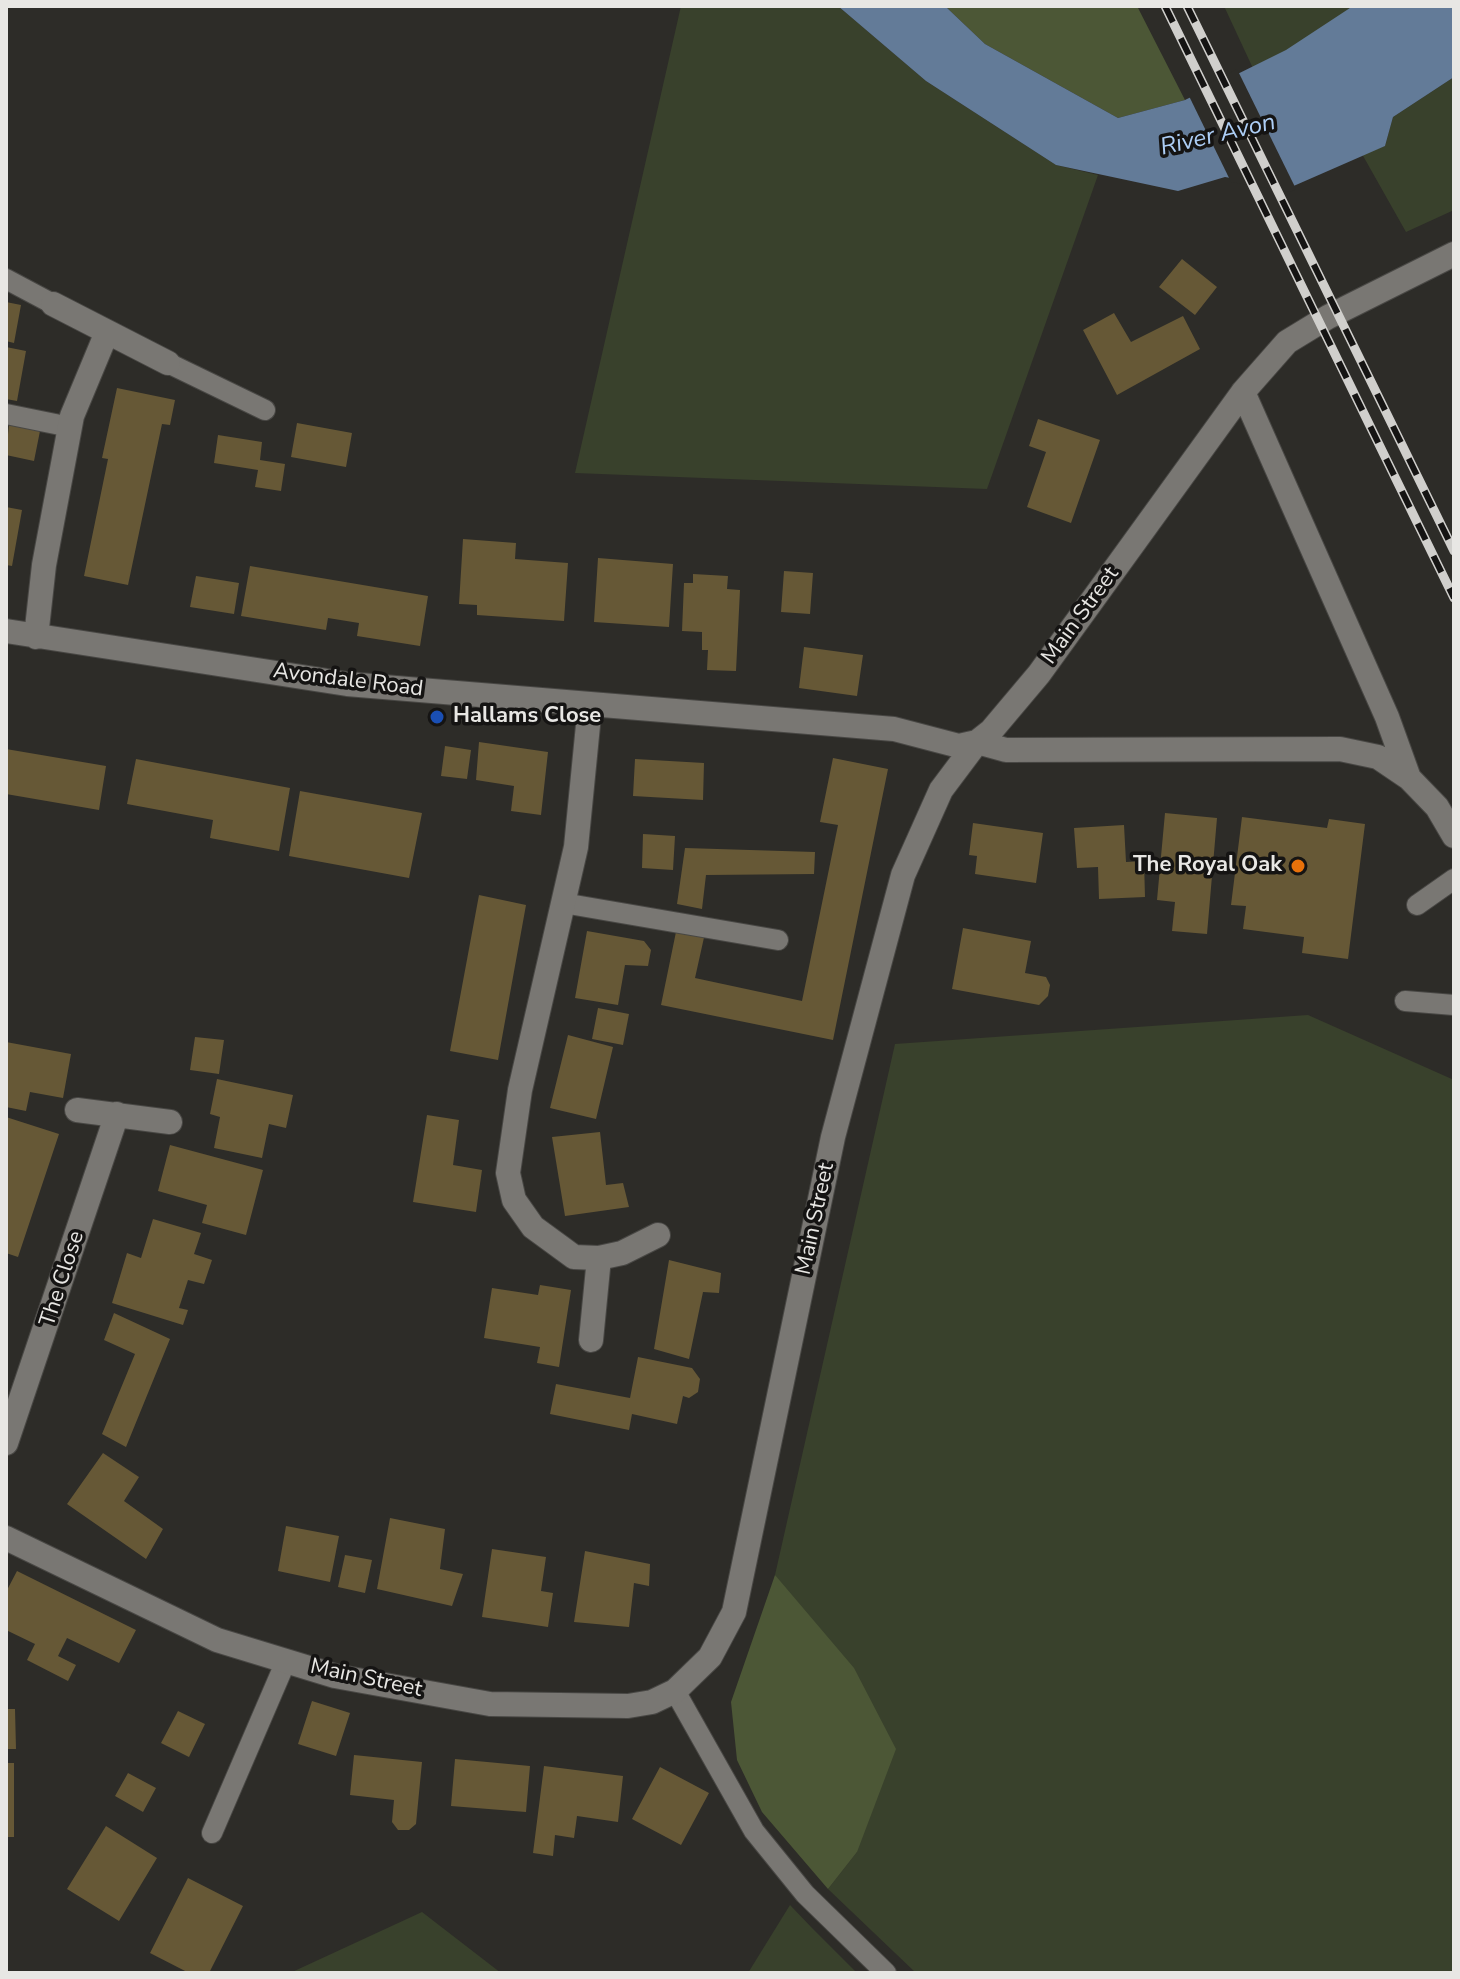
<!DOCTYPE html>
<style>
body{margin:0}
#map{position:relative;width:1460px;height:1979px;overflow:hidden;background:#2d2c28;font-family:"Nunito Sans",sans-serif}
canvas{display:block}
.frame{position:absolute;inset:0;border:8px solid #e8e7e4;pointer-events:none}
</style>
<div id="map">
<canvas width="1460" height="1979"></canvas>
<div class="frame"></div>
</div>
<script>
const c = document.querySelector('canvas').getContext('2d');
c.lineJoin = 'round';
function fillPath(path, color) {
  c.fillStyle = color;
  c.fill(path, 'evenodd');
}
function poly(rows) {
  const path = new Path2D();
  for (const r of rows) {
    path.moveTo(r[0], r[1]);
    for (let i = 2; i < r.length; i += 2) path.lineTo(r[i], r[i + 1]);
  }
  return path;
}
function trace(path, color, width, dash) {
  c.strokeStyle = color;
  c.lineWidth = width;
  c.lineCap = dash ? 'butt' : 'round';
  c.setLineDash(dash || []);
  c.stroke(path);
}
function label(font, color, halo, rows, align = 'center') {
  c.font = font + ' "Nunito Sans",sans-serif';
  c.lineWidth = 7;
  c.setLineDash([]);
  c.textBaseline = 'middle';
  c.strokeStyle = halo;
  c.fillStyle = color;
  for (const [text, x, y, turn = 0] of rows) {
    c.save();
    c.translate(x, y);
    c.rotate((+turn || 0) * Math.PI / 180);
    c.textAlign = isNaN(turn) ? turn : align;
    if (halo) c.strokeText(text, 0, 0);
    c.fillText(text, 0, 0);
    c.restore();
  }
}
fillPath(poly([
 [681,6,838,6,926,81,1056,165,1098,175,987,489,575,473],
 [1224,6,1361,6,1257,77],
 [1454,77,1454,210,1406,232,1362,154,1385,146,1393,117],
 [1308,1015,1454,1080,1454,1973,916,1973,828,1889,857,1852,775,1575,895,1044],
 [790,1905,812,1928,857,1973,748,1973],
 [422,1912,501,1973,290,1973]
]), '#39412c');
fillPath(poly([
 [945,6,1137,6,1185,100,1118,118,985,44],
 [775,1575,854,1668,896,1749,857,1852,828,1889,762,1812,737,1760,731,1702]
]), '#4c5736');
fillPath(poly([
 [838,6,945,6,985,44,1118,118,1185,100,1286,50,1353,6,1454,6,1454,77,1393,117,1385,146,1289,188,1225,177,1178,191,1056,165,926,81]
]), '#637b98');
fillPath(poly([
 [1237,69,1296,189,1291,192,1231,182,1188,94]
]), '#2d2c28');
fillPath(poly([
 [1182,259,1217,287,1195,315,1159,287],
 [6,302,21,305,14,343,6,341],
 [1114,313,1131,342,1183,316,1200,349,1117,395,1083,330],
 [6,347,26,351,17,401,6,399],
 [117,388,175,400,170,425,162,424,128,585,84,576,108,459,102,458],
 [1038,419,1100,440,1071,523,1027,507,1046,452,1029,446],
 [297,423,352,433,346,467,291,457],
 [9,424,40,431,34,461,6,455],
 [218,435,262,442,260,460,285,464,281,491,255,487,258,470,214,463],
 [6,507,22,510,12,566,6,565],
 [463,539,516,543,515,559,568,563,564,621,477,615,477,605,459,604],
 [598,558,673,564,669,627,594,622],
 [250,566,428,596,420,646,357,636,359,623,328,618,326,630,241,616],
 [784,571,813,573,810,614,781,612],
 [693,574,728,576,727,589,740,590,736,671,707,670,708,650,702,650,702,632,682,631,684,583,693,583],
 [196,576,239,583,234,614,190,607],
 [804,647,863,655,857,696,799,688],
 [479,742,548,752,541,815,511,811,514,786,476,780],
 [445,746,471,750,467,779,441,776],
 [6,749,106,766,99,810,6,794],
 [833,758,888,769,833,1040,661,1005,677,927,705,933,695,978,802,1001,838,825,820,822],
 [136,759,290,788,279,851,210,838,213,820,127,804],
 [635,759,704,763,703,800,633,796],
 [300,791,422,813,409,878,289,856],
 [1165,813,1217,818,1207,934,1172,931,1175,902,1157,900],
 [1242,817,1327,828,1329,819,1365,824,1348,959,1302,953,1304,937,1243,929,1246,906,1231,905],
 [973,823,1043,833,1036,883,975,874,977,856,969,855],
 [1124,825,1126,862,1144,861,1145,897,1099,899,1098,867,1077,868,1074,828],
 [643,834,675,836,673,870,642,868],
 [685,848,815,852,814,874,706,875,702,909,677,904],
 [479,895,526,905,498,1060,450,1051],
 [963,928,1031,941,1025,973,1046,977,1050,985,1048,996,1039,1005,952,989],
 [587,931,644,941,651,950,648,966,625,965,618,1005,575,998],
 [598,1008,629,1014,623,1045,592,1039],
 [568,1035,613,1047,596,1119,550,1108],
 [195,1037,224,1040,219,1074,190,1070],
 [6,1042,71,1054,63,1098,30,1092,26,1111,6,1107],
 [217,1079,293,1095,286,1128,269,1124,262,1158,214,1148,220,1117,210,1114],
 [427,1115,459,1120,453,1165,482,1170,476,1212,413,1202],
 [6,1117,59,1134,18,1257,6,1253],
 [600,1132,606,1185,623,1183,629,1207,565,1216,552,1137],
 [170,1145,263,1170,246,1235,202,1223,207,1205,158,1191],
 [153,1219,201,1233,194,1254,212,1260,204,1284,188,1280,179,1308,188,1310,183,1325,112,1303,127,1253,141,1258],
 [669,1260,721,1273,719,1293,703,1292,689,1359,654,1349],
 [540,1285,571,1290,559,1367,537,1363,540,1347,484,1338,492,1288,538,1295],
 [114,1313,170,1339,126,1447,102,1434,135,1354,104,1340],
 [638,1357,692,1368,700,1379,698,1392,689,1398,683,1396,677,1424,632,1414,629,1430,550,1414,556,1384,630,1398],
 [103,1453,139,1477,124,1501,163,1529,146,1559,67,1504],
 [390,1518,445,1529,440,1569,463,1574,452,1606,377,1589],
 [286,1526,339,1536,330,1582,278,1571],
 [492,1549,546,1557,541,1591,553,1593,548,1627,482,1617],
 [585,1551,650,1564,649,1586,634,1583,629,1627,574,1622],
 [345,1555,372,1560,365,1593,338,1587],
 [17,1571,136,1630,119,1663,67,1638,58,1656,76,1665,68,1681,27,1660,35,1644,6,1630,6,1592],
 [312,1701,350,1713,336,1756,298,1744],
 [6,1709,15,1709,16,1749,6,1749],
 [178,1711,205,1724,189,1757,161,1743],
 [354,1755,422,1762,416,1824,409,1830,398,1830,392,1822,394,1800,350,1795],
 [455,1759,530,1766,526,1812,451,1806],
 [6,1763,14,1763,14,1837,6,1837],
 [544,1766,623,1776,618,1822,577,1816,574,1838,555,1835,553,1856,533,1853],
 [660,1767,709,1793,681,1845,632,1819],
 [128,1773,156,1788,143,1812,115,1796],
 [106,1826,157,1858,119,1921,67,1889],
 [188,1878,243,1906,209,1973,189,1973,150,1953]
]), '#665836');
const lane = poly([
 [6,279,53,304],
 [168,363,265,410],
 [6,414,70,427],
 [563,903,778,940],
 [1417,905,1454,879],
 [1405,1001,1454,1005],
 [675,1691,754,1831,805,1894,886,1973],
 [212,1833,286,1661]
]);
const street = poly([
 [53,304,168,363],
 [6,631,347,684,894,729,959,746,977,742,1006,750,1340,749,1378,757,1409,778,1387,717,1243,392],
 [36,637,44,565,72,416,107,332],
 [590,705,576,847,520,1090,508,1173,514,1200,533,1227,574,1257,599,1258,622,1253,658,1235],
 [1409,778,1437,807,1454,836],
 [77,1110,170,1122],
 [591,1340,599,1258],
 [6,1443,117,1114],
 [6,1538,217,1640,335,1676,490,1704,628,1706,652,1702,675,1691,710,1657,734,1612,833,1137,903,875,941,790,977,742,991,731,1039,674,1243,392,1287,342,1328,317,1454,254]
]);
trace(lane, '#484744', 22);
trace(street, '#484744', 26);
trace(lane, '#797773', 20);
trace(street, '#797773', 24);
const rail = poly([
 [1165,6,1454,598],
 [1187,6,1454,551]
]);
trace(rail, '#d0cfcc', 9);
trace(rail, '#151413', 6, [18]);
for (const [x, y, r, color] of [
 [437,717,8,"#1a4fb4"],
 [1298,866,8,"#e8710a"]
]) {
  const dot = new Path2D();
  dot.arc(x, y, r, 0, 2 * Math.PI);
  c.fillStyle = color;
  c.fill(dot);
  trace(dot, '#151413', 3);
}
label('22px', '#e8e7e4', '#151413', [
 ["Main Street",1081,616,-54],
 ["Avondale Road",348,681,7],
 ["Main Street",816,1219,-78],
 ["The Close",63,1279,-72],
 ["Main Street",366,1679,12]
]);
label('bold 22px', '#e8e7e4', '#151413', [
 ["Hallams Close",453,717],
 ["The Royal Oak",1282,866,"right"]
], 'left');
label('italic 24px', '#adcef6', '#151413', [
 ["River Avon",1218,136,-13]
]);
</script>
